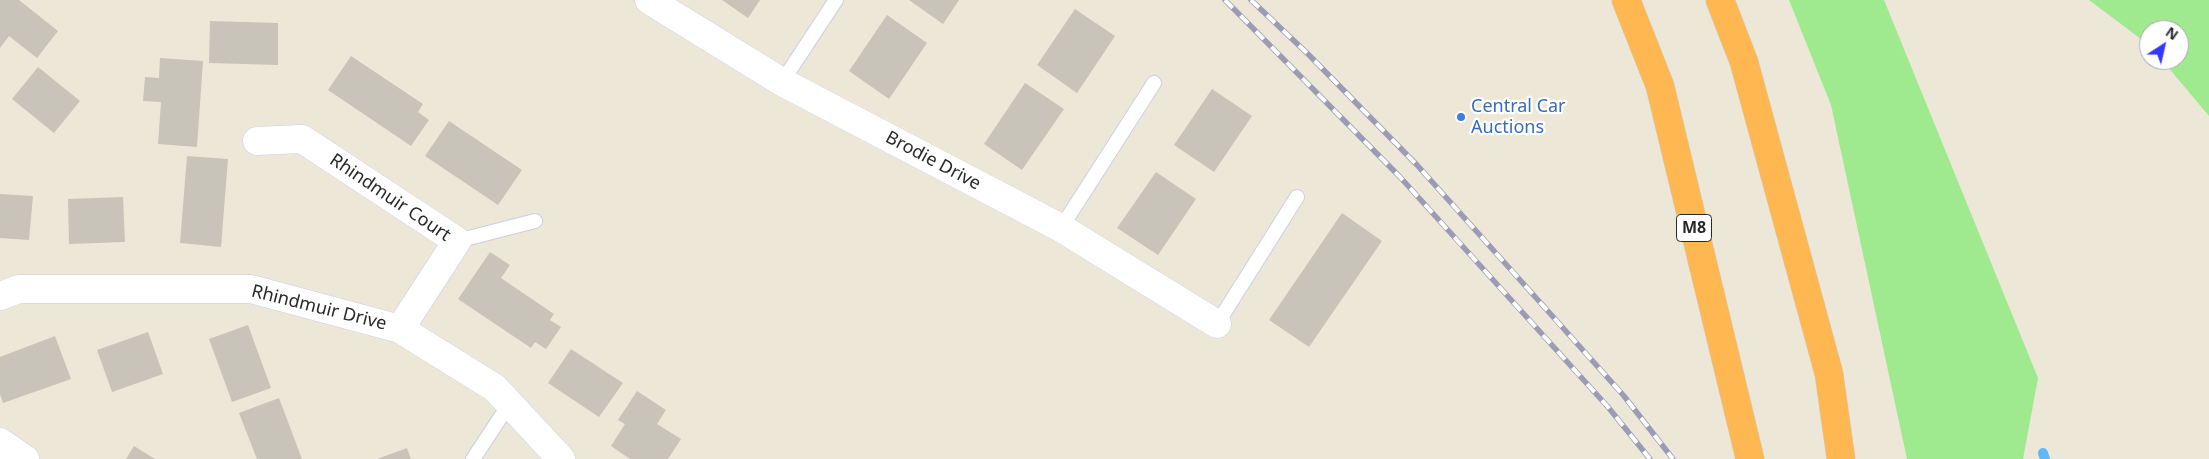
<!DOCTYPE html>
<style>
body{margin:0}
#map{position:relative;width:2209px;height:459px;overflow:hidden;background:#ede7d8;font-family:"Noto Sans",sans-serif}
canvas{display:block}
.north{position:absolute;left:2139px;top:20px;width:50px;height:50px;box-sizing:border-box;background:#fff;border:1px solid #a9a9a9;border-radius:50%;rotate:35deg;font-size:14px;font-weight:700;line-height:20px;text-align:center;color:#292929}
.north::after{content:'';display:block;margin:auto;width:18px;height:22px;background:#3338ff;clip-path:polygon(50% 0,100% 100%,50% 72%,0 100%)}
</style>
<div id="map">
<canvas width="2209" height="459"></canvas>
<div class="north">N</div>
</div>
<script>
const c = document.querySelector('canvas').getContext('2d');
c.lineJoin = 'round';
function fillPath(path, color) {
  c.fillStyle = color;
  c.fill(path, 'evenodd');
}
function poly(rows) {
  const path = new Path2D();
  for (const r of rows) {
    path.moveTo(r[0], r[1]);
    for (let i = 2; i < r.length; i += 2) path.lineTo(r[i], r[i + 1]);
  }
  return path;
}
function trace(path, color, width, dash) {
  c.strokeStyle = color;
  c.lineWidth = width;
  c.lineCap = dash ? 'butt' : 'round';
  c.setLineDash(dash || []);
  c.stroke(path);
}
function label(font, color, halo, rows, align = 'center') {
  c.font = font + ' "Noto Sans",sans-serif';
  c.lineWidth = 4.5;
  c.setLineDash([]);
  c.textBaseline = 'middle';
  c.strokeStyle = halo;
  c.fillStyle = color;
  for (const [text, x, y, turn = 0] of rows) {
    c.save();
    c.translate(x, y);
    c.rotate((+turn || 0) * Math.PI / 180);
    c.textAlign = isNaN(turn) ? turn : align;
    if (halo) c.strokeText(text, 0, 0);
    c.fillText(text, 0, 0);
    c.restore();
  }
}
fillPath(poly([
 [1789,0,1884,0,2038,378,2023,459,1907,459,1831,105],
 [2089,0,2209,0,2209,116,2162,60,2179,60,2179,30,2149,30,2149,45]
]), '#9fe98f');
trace(poly([
 [2043,453,2045,459]
]), '#61b8f9', 10);
fillPath(poly([
 [0,0,19,0,58,31,37,58,9,36,0,48],
 [722,0,760,0,748,18],
 [909,0,959,0,943,24],
 [1075,9,1115,36,1077,93,1037,65],
 [887,15,927,43,889,99,849,71],
 [210,21,278,23,278,65,209,63],
 [351,56,423,104,418,112,429,120,411,146,328,90],
 [160,58,203,61,197,147,158,144,161,102,143,101,145,77,159,78],
 [38,67,80,101,54,133,12,99],
 [1025,83,1064,109,1022,170,984,144],
 [1212,89,1252,116,1214,172,1174,145],
 [449,121,522,170,498,205,425,156],
 [187,156,228,159,221,247,180,243],
 [1156,172,1196,199,1158,255,1117,228],
 [0,194,33,196,29,240,0,238],
 [123,197,125,242,69,244,68,199],
 [1342,213,1382,241,1309,347,1269,320],
 [490,252,510,265,501,278,554,314,550,320,561,327,546,349,535,342,531,348,458,299],
 [248,325,271,388,232,402,209,339],
 [148,332,163,374,112,392,97,350],
 [55,336,71,379,3,403,0,394,0,357],
 [571,349,623,383,599,417,548,383],
 [637,391,666,410,657,424,681,439,668,459,630,459,611,446,625,424,618,420],
 [279,398,302,459,257,459,239,413],
 [134,446,155,459,126,459],
 [407,448,411,459,377,459]
]), '#c8c4b9');
const lane = poly([
 [782,82,836,0],
 [1061,228,1154,83],
 [457,241,535,221],
 [1217,324,1297,197],
 [473,459,510,403]
]);
const street = poly([
 [649,0,782,82,1061,228,1217,324],
 [257,141,302,139,457,241,400,329],
 [0,296,19,289,251,289,400,329,495,388,561,459],
 [0,442,25,459]
]);
const highway = poly([
 [1626,0,1660,86,1750,459],
 [1720,0,1744,62,1829,374,1841,459]
]);
trace(lane, '#cecee3', 16);
trace(street, '#cecee3', 29);
trace(highway, '#ccc', 29);
trace(lane, '#fff', 14);
trace(street, '#fff', 28);
trace(highway, '#ffb851', 28);
const rail = poly([
 [1225,0,1400,177,1608,407,1650,459],
 [1251,0,1309,55,1417,165,1624,396,1673,459]
]);
trace(rail, '#9b9bb5', 5.5);
trace(rail, '#fff', 4, [11]);
for (const [x, y, r, color] of [
 [1461,117,5,"#3f7fe0"]
]) {
  const dot = new Path2D();
  dot.arc(x, y, r, 0, 2 * Math.PI);
  c.fillStyle = color;
  c.fill(dot);
  trace(dot, '#fff', 2);
}
for (const [x, y, w] of [
 [1694,228,35]
]) {
  const box = new Path2D();
  box.roundRect(x - w / 2, y - 13.5, w, 27, 4);
  c.fillStyle = '#fff';
  c.fill(box);
  trace(box, '#292929', 1);
}
label('bold 16px', '#292929', null, [
 ["M8",1694,228]
]);
label('18px', '#366cbe', '#fff', [
 ["Central Car",1471,107],
 ["Auctions",1471,128]
], 'left');
label('18px', '#292929', '#fff', [
 ["Brodie Drive",933,161,28],
 ["Rhindmuir Court",390,198,34],
 ["Rhindmuir Drive",319,308,14]
]);
</script>
